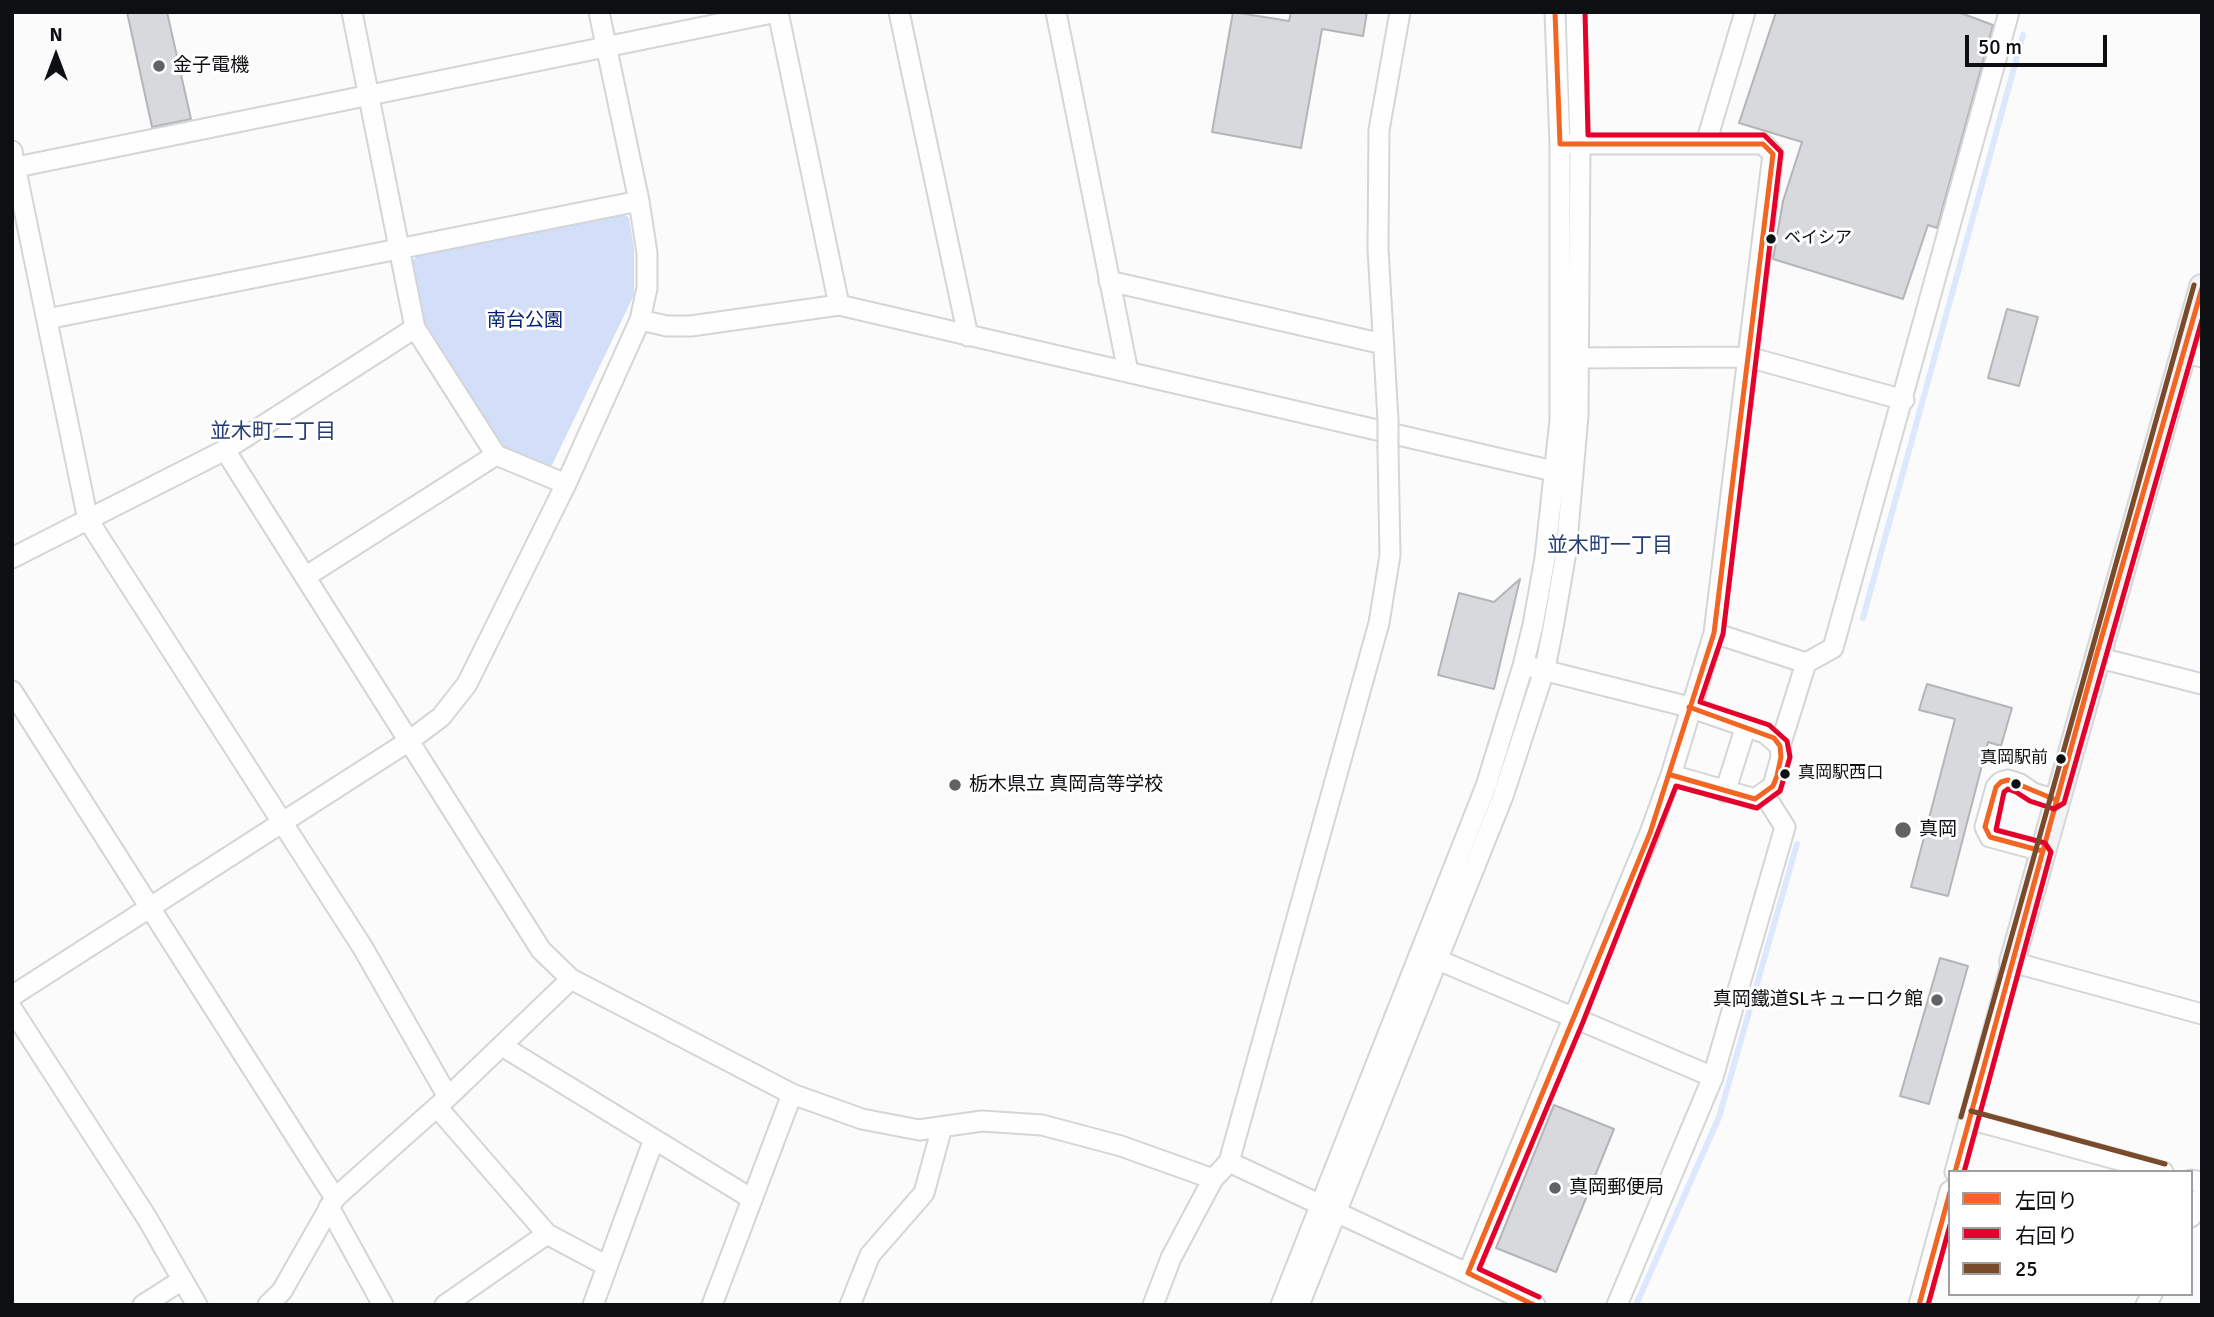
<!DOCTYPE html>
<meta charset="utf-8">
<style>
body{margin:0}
#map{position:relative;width:2214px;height:1317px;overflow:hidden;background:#fbfbfc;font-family:Signika,"Noto Sans JP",sans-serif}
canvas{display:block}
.frame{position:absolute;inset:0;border:14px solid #0d0f12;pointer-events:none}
.legend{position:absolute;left:1948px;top:1170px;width:245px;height:126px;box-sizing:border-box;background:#fff;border:2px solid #9e9fa0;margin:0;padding:9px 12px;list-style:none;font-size:21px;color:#0d0f12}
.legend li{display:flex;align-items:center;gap:14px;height:35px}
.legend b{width:35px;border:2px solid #9e9fa0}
.north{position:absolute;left:21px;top:21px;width:70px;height:70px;-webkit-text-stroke:5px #fff;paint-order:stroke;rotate:0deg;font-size:19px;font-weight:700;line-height:28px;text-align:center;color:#0d0f12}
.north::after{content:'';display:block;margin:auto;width:24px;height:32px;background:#0d0f12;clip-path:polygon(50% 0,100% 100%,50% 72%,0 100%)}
.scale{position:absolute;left:1965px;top:35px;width:142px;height:32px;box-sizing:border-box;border:4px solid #0d0f12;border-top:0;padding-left:9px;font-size:21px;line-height:24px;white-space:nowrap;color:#0d0f12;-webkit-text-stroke:5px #fff;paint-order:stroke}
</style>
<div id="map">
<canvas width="2214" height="1317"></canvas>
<div class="frame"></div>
<ul class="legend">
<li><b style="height:9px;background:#f26522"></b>左回り</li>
<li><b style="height:9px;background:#e4002b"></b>右回り</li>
<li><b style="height:9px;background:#7a4b2a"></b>25</li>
</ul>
<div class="north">N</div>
<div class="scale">50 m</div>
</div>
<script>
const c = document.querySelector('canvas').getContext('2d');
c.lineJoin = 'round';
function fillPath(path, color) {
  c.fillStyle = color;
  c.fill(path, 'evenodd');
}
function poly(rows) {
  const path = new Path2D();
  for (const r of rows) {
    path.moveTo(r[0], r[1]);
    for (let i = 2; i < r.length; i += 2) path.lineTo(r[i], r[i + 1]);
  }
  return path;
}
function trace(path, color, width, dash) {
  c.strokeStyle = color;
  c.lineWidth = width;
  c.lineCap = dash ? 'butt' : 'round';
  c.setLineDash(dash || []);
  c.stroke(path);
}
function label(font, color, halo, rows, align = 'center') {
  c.font = font + ' Signika,"Noto Sans JP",sans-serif';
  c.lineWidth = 6;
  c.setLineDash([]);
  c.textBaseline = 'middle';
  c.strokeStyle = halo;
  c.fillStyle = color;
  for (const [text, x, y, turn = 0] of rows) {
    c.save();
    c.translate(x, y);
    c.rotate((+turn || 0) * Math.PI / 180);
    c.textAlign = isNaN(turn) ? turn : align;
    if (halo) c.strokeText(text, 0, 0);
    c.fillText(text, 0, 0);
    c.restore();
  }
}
fillPath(poly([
 [619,210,629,218,634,247,634,295,552,465,541,467,504,449,422,324,411,262,424,249]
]), '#d3dff8');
trace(poly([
 [1863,618,2023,35],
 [1636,1305,1719,1117,1797,844]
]), '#dde7fd', 6);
const building = poly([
 [127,12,167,12,191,119,152,127,127,12],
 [1233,12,1289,21,1291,12,1367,12,1363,36,1322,29,1301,148,1212,132,1233,12],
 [1776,12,1958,12,1993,25,1937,228,1928,225,1903,299,1773,259,1783,201,1802,142,1739,123,1776,12],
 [2007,309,2038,317,2019,386,1988,378,2007,309],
 [1520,579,1494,689,1438,675,1459,593,1494,602,1520,579],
 [1927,684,2012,708,2001,746,1988,742,1948,896,1911,887,1955,719,1919,710,1927,684],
 [1940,958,1968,966,1929,1104,1900,1096,1940,958],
 [1554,1105,1614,1129,1556,1272,1496,1248,1554,1105]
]);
fillPath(building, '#d8d9dc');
trace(building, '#b4b5b7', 2);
const minor = poly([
 [352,12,415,328,496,455,566,484],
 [778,12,839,305],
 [899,12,968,336],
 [1056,12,1128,372],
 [1706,143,1745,12],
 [12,151,88,520,363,948,448,1097],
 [12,168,777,12],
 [1109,281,1383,344],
 [47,319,639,201],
 [640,320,667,326,691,326,839,305,1566,474],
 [2183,352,2202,357],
 [1568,358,1748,357,1904,400],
 [1388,420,1378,249,1379,130,1400,12],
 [225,450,541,950,571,979,792,1094,862,1119,919,1130,982,1121,1042,1125,1121,1146,1213,1179],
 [12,558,225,450,415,328],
 [305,577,496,455],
 [1714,633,1806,663,1833,648,2009,12],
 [2096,657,2202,684],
 [1531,667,1689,707,1765,733,1780,746,1781,757,1773,786,1755,799,1671,775],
 [12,691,335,1198],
 [1780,746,1806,663],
 [1725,792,1746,726],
 [2042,851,1990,837,1985,827,1996,787,2001,782,2008,780,2020,784,2033,793,2056,800],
 [1436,959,1713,1077],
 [12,996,409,741,441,717,467,684,566,484,640,320,647,288,647,253,639,201,599,12],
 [12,1009,147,1218,197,1305],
 [502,1046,752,1199],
 [437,1107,547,1234,607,1266],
 [1969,1119,2163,1172],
 [1229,1162,1535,1305],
 [1955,1172,2012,962,2202,1014],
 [2191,1180,2202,1182],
 [329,1207,383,1305],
 [2191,1217,2202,1196],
 [1468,1273,1650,833,1671,775,1714,633,1773,154,1763,144,1560,144],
 [143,1305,182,1280],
 [268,1305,282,1291,335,1198,448,1097,571,979],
 [445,1305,547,1234],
 [593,1305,654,1139],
 [712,1305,792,1094],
 [850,1305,870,1255,924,1193,942,1127],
 [1153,1305,1171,1258,1213,1179,1229,1162,1379,623,1390,555,1388,449],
 [1281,1305,1486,786,1523,666,1533,625,1545,558,1560,420,1560,144,1555,12],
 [1299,1305,1503,796,1545,668,1553,628,1566,552,1578,416,1580,144,1576,12],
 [1617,1305,1713,1077,1785,827,1764,794],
 [1919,1305,1950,1191],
 [2146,1305,2152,1294]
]);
const major = poly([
 [2012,962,2202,287]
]);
trace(minor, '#d4d5d7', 23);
trace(major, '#d7d7d8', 28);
trace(minor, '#fefeff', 19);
trace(major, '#f2f3f7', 24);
const minorBridge = poly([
 [1388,420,1388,449]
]);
trace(minorBridge, '#d4d5d7', 23, []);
trace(minorBridge, '#fefeff', 19);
trace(poly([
 [1671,775,1755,799,1773,786,1777,776,1781,757,1780,746,1774,738,1689,707],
 [2042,851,1990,837,1985,827,1996,787,2001,782,2008,780,2056,800],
 [1955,1172,2096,657,2202,288],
 [1534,1305,1468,1273,1650,833,1714,633,1773,154,1763,144,1560,144,1555,12],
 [1919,1305,1950,1192]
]), '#f26522', 5);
trace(poly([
 [1964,1172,2051,852,2045,843,1996,830,2004,792,2008,789,2016,792,2030,801,2054,809,2064,803,2202,320],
 [1539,1297,1479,1269,1583,1022,1676,786,1757,808,1780,791,1790,757,1787,741,1769,725,1700,702,1723,634,1781,152,1764,135,1588,135,1585,12],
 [1928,1305,1950,1225]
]), '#e4002b', 5);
trace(poly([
 [1971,1111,2165,1164],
 [1961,1117,2194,285]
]), '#7a4b2a', 5);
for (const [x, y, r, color] of [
 [159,66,7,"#606264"],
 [1771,239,6,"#0d0f12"],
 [2061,759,6,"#0d0f12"],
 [1785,774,6,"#0d0f12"],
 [2016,784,6,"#0d0f12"],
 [955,785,7,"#606264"],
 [1903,830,9,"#606264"],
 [1937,1000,7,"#606264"],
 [1555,1188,7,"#606264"]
]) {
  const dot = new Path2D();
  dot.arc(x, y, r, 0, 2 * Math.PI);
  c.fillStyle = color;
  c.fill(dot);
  trace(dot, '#fff', 2.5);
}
label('17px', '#0d0f12', '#fff', [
 ["ベイシア",1784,239],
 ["真岡駅前",2048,759,"right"],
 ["真岡駅西口",1798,774]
], 'left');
label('19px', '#0d0f12', '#fff', [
 ["金子電機",173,66],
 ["栃木県立 真岡高等学校",969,785],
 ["真岡",1919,830],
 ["真岡鐵道SLキューロク館",1923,1000,"right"],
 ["真岡郵便局",1569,1188]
], 'left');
label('19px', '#052071', '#fff', [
 ["南台公園",525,321]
]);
label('21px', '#253e75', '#fff', [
 ["並木町二丁目",273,432],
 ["並木町一丁目",1610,546]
]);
</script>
